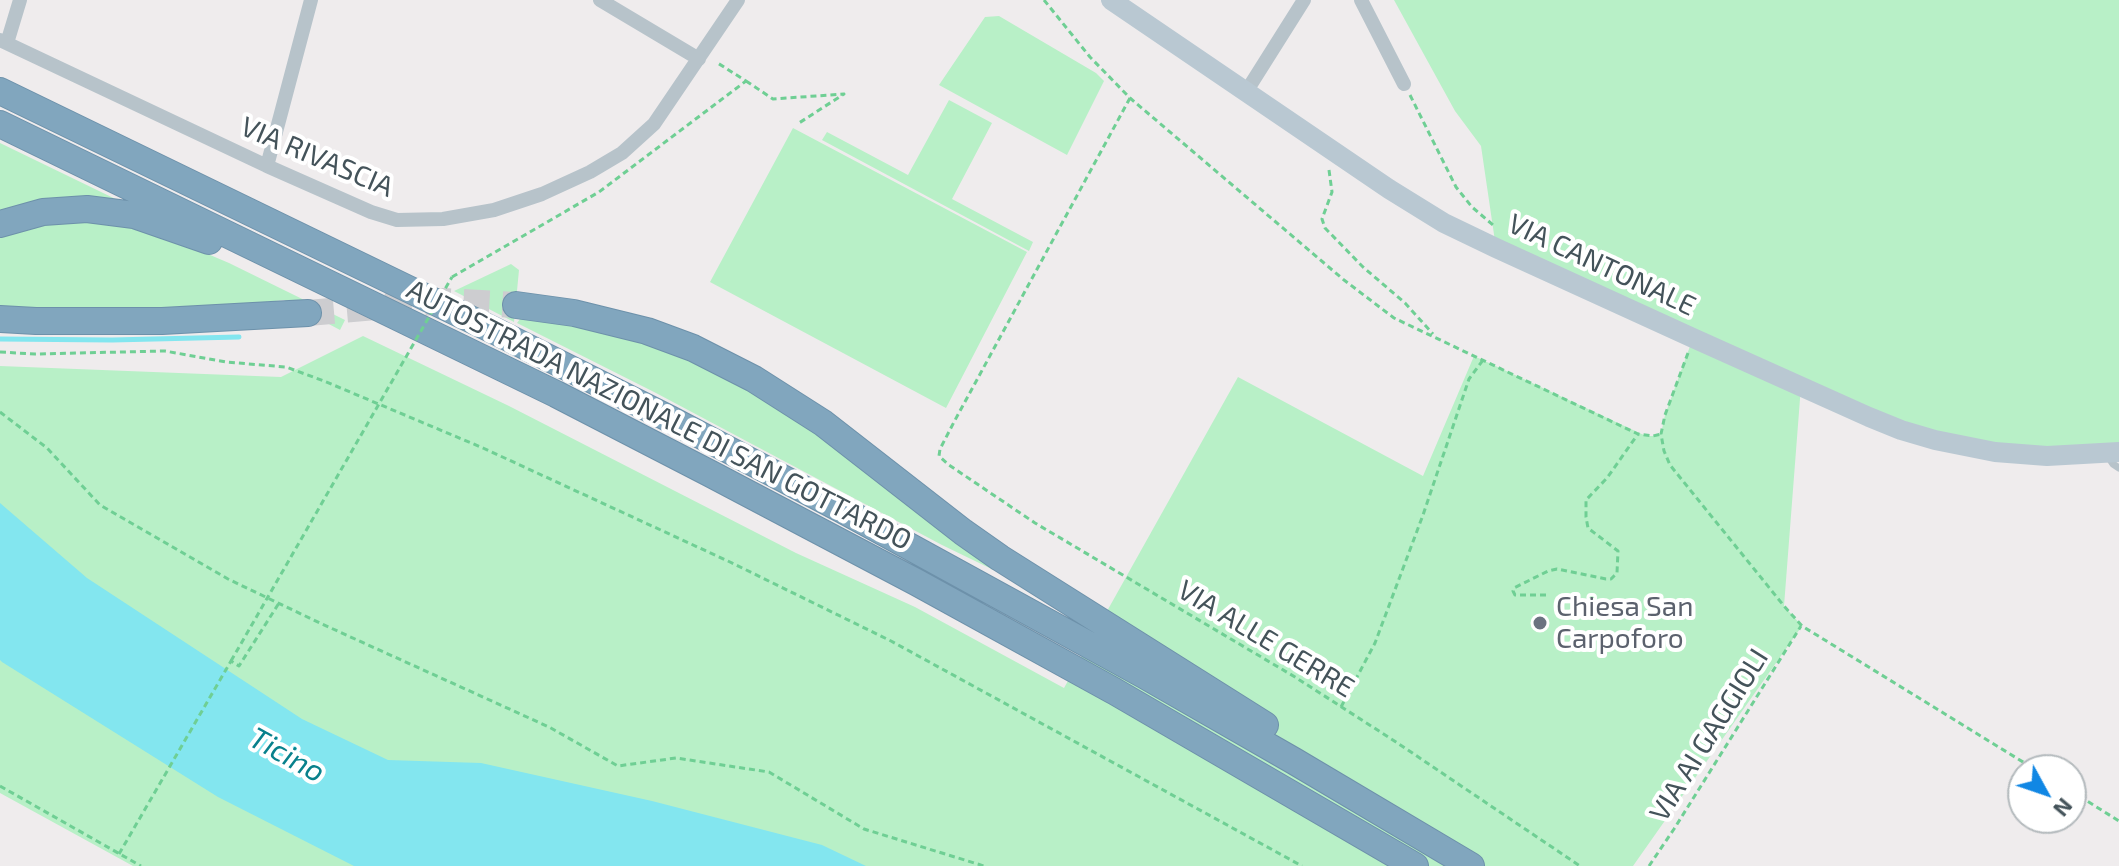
<!DOCTYPE html>
<style>
body{margin:0}
#map{position:relative;width:2119px;height:866px;overflow:hidden;background:#efeced;font-family:"Exo 2",sans-serif}
canvas{display:block}
.north{position:absolute;left:2007px;top:754px;width:80px;height:80px;box-sizing:border-box;background:#fff;border:2px solid #b4babd;border-radius:50%;rotate:130deg;font-size:22px;font-weight:700;line-height:32px;text-align:center;color:#44535a}
.north::after{content:'';display:block;margin:auto;width:28px;height:36px;background:#1187e4;clip-path:polygon(50% 0,100% 100%,50% 72%,0 100%)}
</style>
<div id="map">
<canvas width="2119" height="866"></canvas>
<div class="north">N</div>
</div>
<script>
const c = document.querySelector('canvas').getContext('2d');
c.lineJoin = 'round';
function fillPath(path, color) {
  c.fillStyle = color;
  c.fill(path, 'evenodd');
}
function poly(rows) {
  const path = new Path2D();
  for (const r of rows) {
    path.moveTo(r[0], r[1]);
    for (let i = 2; i < r.length; i += 2) path.lineTo(r[i], r[i + 1]);
  }
  return path;
}
function trace(path, color, width, dash) {
  c.strokeStyle = color;
  c.lineWidth = width;
  c.lineCap = dash ? 'butt' : 'round';
  c.setLineDash(dash || []);
  c.stroke(path);
}
function label(font, color, halo, rows, align = 'center') {
  c.font = font + ' "Exo 2",sans-serif';
  c.lineWidth = 8;
  c.setLineDash([]);
  c.textBaseline = 'middle';
  c.strokeStyle = halo;
  c.fillStyle = color;
  for (const [text, x, y, turn = 0] of rows) {
    c.save();
    c.translate(x, y);
    c.rotate((+turn || 0) * Math.PI / 180);
    c.textAlign = isNaN(turn) ? turn : align;
    if (halo) c.strokeText(text, 0, 0);
    c.fillText(text, 0, 0);
    c.restore();
  }
}
fillPath(poly([
 [1394,0,2119,0,2119,452,1995,452,1801,386,1784,606,1802,626,1633,866,133,866,0,793,0,366,281,377,363,336,509,406,796,553,915,607,1064,688,1238,377,1423,476,1474,356,1646,436,1653,436,1661,434,1665,415,1693,338,1496,248,1481,146,1455,111],
 [999,16,1096,73,1104,81,1067,155,939,85,985,17],
 [949,100,992,123,952,199,1033,242,1029,251,822,140,827,132,908,175],
 [793,128,1027,252,946,408,710,282],
 [0,143,132,207,0,217],
 [70,222,115,224,141,230,196,249,229,263,345,320,340,330,284,300,214,308,0,309,0,237,49,223],
 [511,264,519,270,514,322,454,291],
 [538,314,617,329,765,392,1004,575,942,545,656,393,517,323,520,319]
]), '#b8f0c7');
fillPath(poly([
 [0,503,87,578,302,719,388,760,481,763,652,801,822,845,866,866,354,866,218,797,2,662,0,660]
]), '#83e6ef');
trace(poly([
 [0,339,112,340,239,337]
]), '#83e6ef', 5);
trace(poly([
 [308,313,444,301,516,305]
]), '#cdcdd0', 26, [26, 13]);
const motorway = poly([
 [0,91,497,332,670,419,841,509,1144,675,1294,761,1471,866],
 [0,124,556,394,711,474,916,582,1114,691,1415,866],
 [0,224,43,212,87,209,134,215,209,241],
 [516,305,574,313,647,331,693,348,754,379,823,423,963,532,1000,558,1265,725],
 [0,319,36,321,162,321,308,313]
]);
trace(motorway, '#6d91aa', 28);
trace(poly([
 [1044,0,1090,57,1130,98,1344,280,1394,318,1638,434,1653,436,1661,434],
 [746,81,773,99,844,94,799,123],
 [1410,95,1456,187,1472,207,1493,225],
 [1130,98,954,422,940,449,939,456,949,465,1035,523,1295,677,1396,742,1580,866],
 [1329,170,1332,192,1322,219,1325,228,1363,267,1405,303,1433,334],
 [452,277,599,192,746,81,716,62],
 [0,352,35,354,165,351,226,362,286,367,324,381,483,448,730,562,891,641,1302,866],
 [1688,353,1665,415,1661,434,1664,451,1670,465,1784,606,1802,626,2036,770],
 [0,412,47,448,100,505,228,579,322,624,549,727,618,766,676,758,769,772,864,829,984,866],
 [1546,595,1515,595,1513,591,1514,588,1548,571,1557,569,1606,579,1611,579,1617,573,1618,551,1588,528,1586,517,1586,500,1607,478,1638,434],
 [1341,707,1375,643,1423,515,1469,379,1483,360],
 [0,786,141,866],
 [2071,791,2119,821],
 [119,854,231,661,239,666,279,603],
 [1649,866,1674,829,1801,626]
]), '#6fcf94', 3, [6, 4]);
trace(poly([
 [2107,455,2113,464,2119,468]
]), '#b7c3ca', 7);
trace(poly([
 [600,0,699,59],
 [1361,0,1404,84],
 [0,40,267,166,371,212,397,220,443,219,494,210,542,194,590,172,622,153,654,124,738,0],
 [7,43,20,0],
 [1246,92,1304,0],
 [267,166,311,0]
]), '#b7c3ca', 14);
trace(poly([
 [1111,0,1389,189,1444,223,1496,248,1693,338,1869,417,1901,430,1935,440,1995,452,2047,456,2119,452]
]), '#b9c8d2', 20);
trace(motorway, '#81a6be', 26);
trace(poly([
 [231,661,452,277]
]), '#6fcf94', 3, [6, 4]);
for (const [x, y, r, color] of [
 [1540,623,8,"#6b7280"]
]) {
  const dot = new Path2D();
  dot.arc(x, y, r, 0, 2 * Math.PI);
  c.fillStyle = color;
  c.fill(dot);
  trace(dot, '#fff', 3);
}
label('28px', '#44535a', '#fff', [
 ["VIA RIVASCIA",317,157,23],
 ["VIA CANTONALE",1602,265,25],
 ["AUTOSTRADA NAZIONALE DI SAN GOTTARDO",659,415,27],
 ["VIA ALLE GERRE",1266,639,31],
 ["VIA AI GAGGIOLI",1709,735,-58]
]);
label('28px', '#5b616d', '#fff', [
 ["Chiesa San",1556,607],
 ["Carpoforo",1556,639]
], 'left');
label('italic 30px', '#08818c', '#fff', [
 ["Ticino",287,755,29]
]);
</script>
